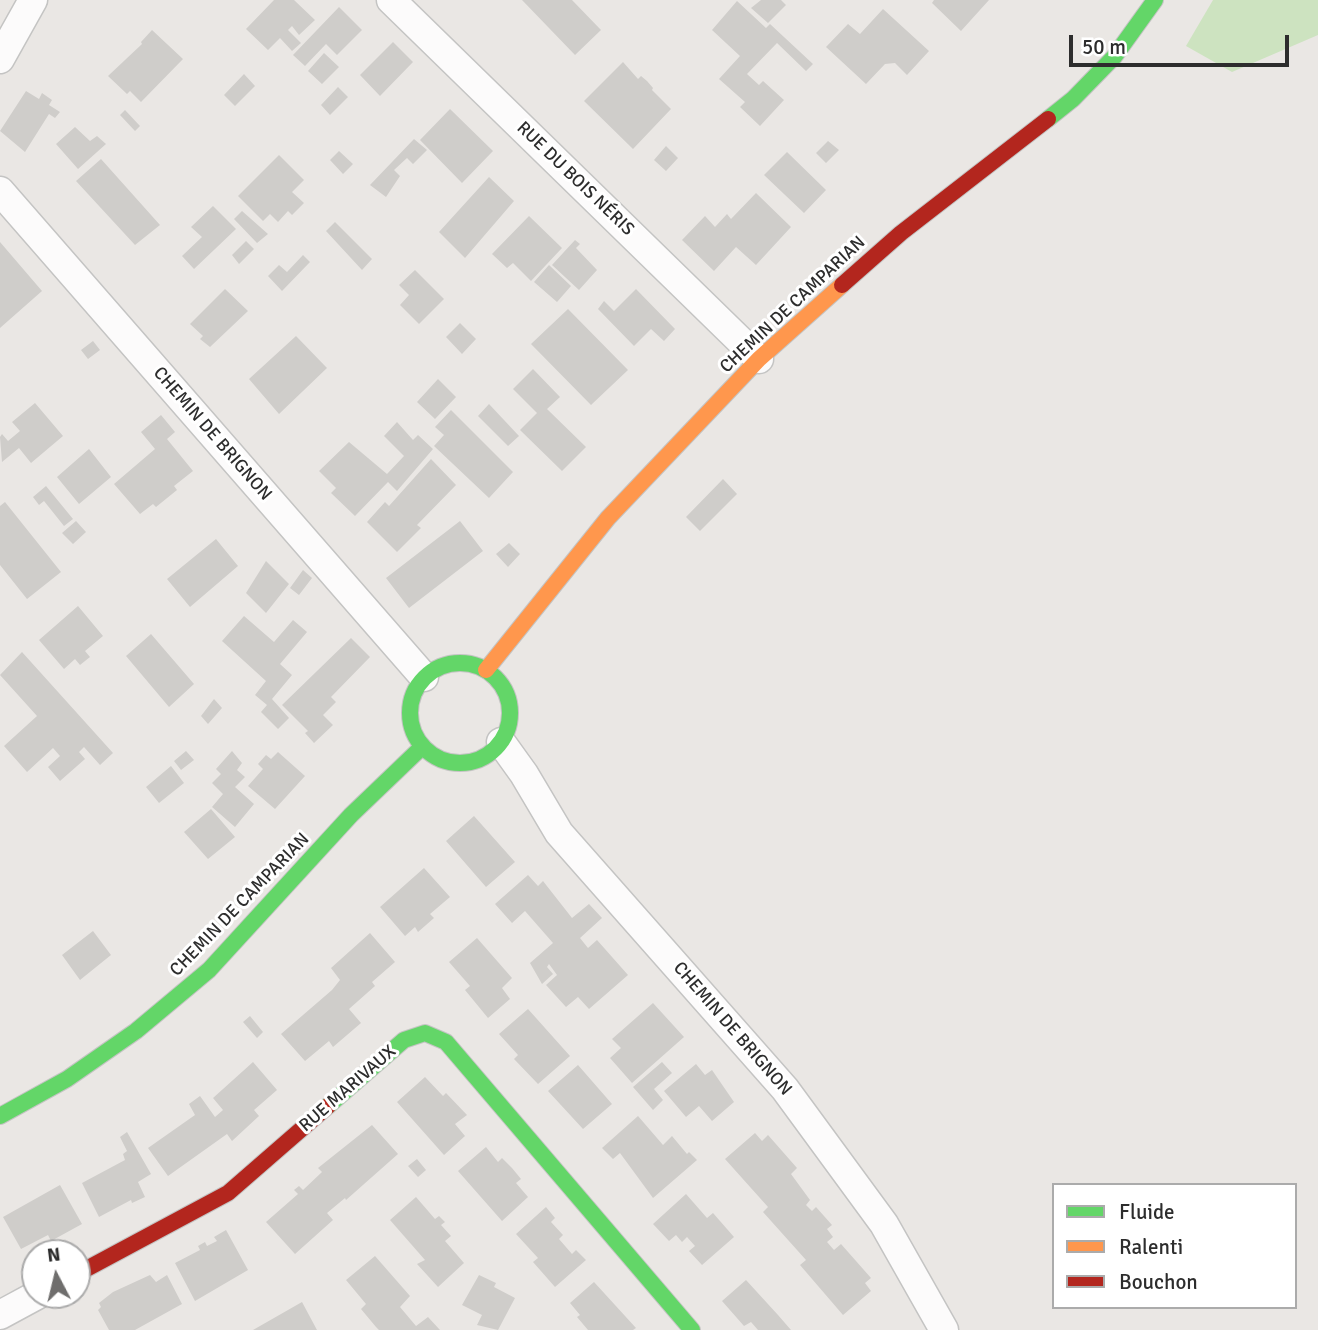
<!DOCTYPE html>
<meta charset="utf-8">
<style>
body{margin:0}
#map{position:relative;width:1318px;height:1330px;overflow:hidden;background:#eae7e4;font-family:Signika,sans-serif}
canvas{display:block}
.legend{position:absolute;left:1052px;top:1183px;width:245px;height:126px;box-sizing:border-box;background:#fff;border:2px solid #ababab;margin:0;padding:9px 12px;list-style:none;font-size:21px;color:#2d2d2d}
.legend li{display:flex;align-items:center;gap:14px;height:35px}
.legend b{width:35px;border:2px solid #ababab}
.north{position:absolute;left:21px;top:1239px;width:70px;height:70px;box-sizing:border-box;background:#fff;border:2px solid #ababab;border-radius:50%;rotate:353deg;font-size:19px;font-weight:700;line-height:28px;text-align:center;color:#2d2d2d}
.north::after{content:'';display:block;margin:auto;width:24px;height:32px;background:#6f6e6d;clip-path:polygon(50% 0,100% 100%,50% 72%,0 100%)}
.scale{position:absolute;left:1069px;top:35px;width:220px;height:32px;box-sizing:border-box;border:4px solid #2d2d2d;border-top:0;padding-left:9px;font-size:21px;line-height:24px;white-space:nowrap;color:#2d2d2d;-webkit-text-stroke:5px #fff;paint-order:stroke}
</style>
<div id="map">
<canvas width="1318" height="1330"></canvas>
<ul class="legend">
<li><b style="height:9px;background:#63d668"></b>Fluide</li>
<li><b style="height:9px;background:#ff974d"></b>Ralenti</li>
<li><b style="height:9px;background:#b3261e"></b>Bouchon</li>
</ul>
<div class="north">N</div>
<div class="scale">50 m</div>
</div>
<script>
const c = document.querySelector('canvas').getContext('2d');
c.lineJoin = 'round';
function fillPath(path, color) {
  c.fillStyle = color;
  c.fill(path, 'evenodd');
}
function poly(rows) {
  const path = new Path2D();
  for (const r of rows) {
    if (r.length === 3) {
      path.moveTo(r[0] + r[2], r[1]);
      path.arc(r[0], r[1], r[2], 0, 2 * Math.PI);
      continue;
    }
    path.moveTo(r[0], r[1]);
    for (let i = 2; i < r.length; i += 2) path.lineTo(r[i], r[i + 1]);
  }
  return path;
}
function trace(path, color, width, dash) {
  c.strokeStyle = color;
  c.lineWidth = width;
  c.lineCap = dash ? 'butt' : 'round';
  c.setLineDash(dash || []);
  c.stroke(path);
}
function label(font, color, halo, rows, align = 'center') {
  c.font = font + ' Signika,sans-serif';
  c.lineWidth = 6;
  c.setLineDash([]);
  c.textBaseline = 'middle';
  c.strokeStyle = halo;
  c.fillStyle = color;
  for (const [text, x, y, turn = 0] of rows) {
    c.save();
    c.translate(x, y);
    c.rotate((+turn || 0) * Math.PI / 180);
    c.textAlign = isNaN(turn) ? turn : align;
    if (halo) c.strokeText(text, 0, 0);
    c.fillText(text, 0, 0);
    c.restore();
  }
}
fillPath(poly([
 [1213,0,1318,0,1318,35,1232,72,1186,46]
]), '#cde3c0');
fillPath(poly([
 [274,0,294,0,315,20,299,35,292,26,288,30,301,43,292,51,280,38,268,50,246,29],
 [522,0,572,0,601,30,575,55],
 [761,0,781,0,786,5,768,23,751,8],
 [934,0,989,0,961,31,932,3],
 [737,1,766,28,770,24,813,64,806,71,777,43,747,74,759,85,763,81,784,100,760,126,740,107,745,102,719,79,740,56,712,30],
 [339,7,362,30,337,55,326,44,305,66,293,55],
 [883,9,929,51,907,75,895,63,885,64,866,84,826,47,848,24,860,34],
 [152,30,183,59,141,102,130,91,127,94,108,76,142,44,141,42],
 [393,42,413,62,380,96,360,75],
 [324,53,339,67,322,84,308,71],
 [623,62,638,79,641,76,647,81,653,88,652,90,671,109,633,149,584,101],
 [244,74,255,86,235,106,224,95],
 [338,87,348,97,330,115,321,105],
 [26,91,39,99,42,93,52,100,49,105,60,112,55,118,49,114,25,152,0,131],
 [450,109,493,151,462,183,420,140],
 [125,110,140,126,135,131,120,115],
 [75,127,90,141,97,136,106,144,78,169,56,144],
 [414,139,427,150,413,164,407,158,394,170,400,176,386,197,370,185],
 [828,141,839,150,826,163,816,153],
 [666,146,678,158,666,171,654,160],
 [339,151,353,164,343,174,330,160],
 [787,152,826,190,804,213,764,175],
 [279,155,304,180,292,192,304,203,292,215,288,211,278,222,270,214,263,221,238,196],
 [101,159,160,225,135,245,76,181],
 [489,177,514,201,465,258,439,232],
 [756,193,791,227,756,265,736,247,714,271,682,240,705,216,715,227,727,214,731,219],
 [213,206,236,229,194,269,182,256,202,237,191,227],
 [242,211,268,234,257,243,234,219],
 [529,216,562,248,531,281,513,263,507,268,492,254],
 [335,222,372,259,362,270,326,231],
 [575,240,580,244,576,248,597,270,579,290,552,265],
 [246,241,254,249,239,264,232,255],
 [0,242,42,291,0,328],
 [303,255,310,262,282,291,268,276,279,265,287,272],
 [549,265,571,286,557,302,534,282],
 [415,270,444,299,419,324,400,305,409,295,399,285],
 [225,289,248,311,210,347,200,339,203,336,190,324],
 [636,289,675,329,664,341,651,329,634,346,598,309,604,301,614,311],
 [568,309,628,370,591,405,531,344],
 [460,323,476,339,462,354,446,337],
 [296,336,327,368,279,414,249,379],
 [93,341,100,350,88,359,81,350],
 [533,369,560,397,547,409,586,447,562,471,520,430,537,413,513,389],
 [438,379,456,397,435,419,417,402],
 [35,403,63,436,31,463,19,448,2,462,0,437,2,434,8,441,20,431,12,422],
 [489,404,519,436,508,446,478,416],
 [451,410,513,472,489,498,434,446,444,435,435,427],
 [161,415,175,432,167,439,193,471,174,486,177,490,156,507,153,504,140,514,114,484,155,449,141,432],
 [397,422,413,440,418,435,433,449,397,491,388,482,355,516,331,493,336,488,319,471,349,442,387,474,404,456,384,436],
 [89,449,111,477,79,504,57,477],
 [431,459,456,485,417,525,421,528,397,552,367,522,385,502,389,506],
 [723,479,737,494,700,531,686,517],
 [46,486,73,519,64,526,44,501,39,505,33,497],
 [5,502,61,572,27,599,0,565,0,506],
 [76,521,86,532,73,544,62,533],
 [460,521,483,551,409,608,386,578],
 [216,539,238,566,190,607,167,579],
 [509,543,520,554,508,567,496,554],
 [266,561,289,584,266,613,246,593],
 [303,570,312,578,299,595,290,588],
 [78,606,103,636,85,651,90,657,80,665,75,659,64,669,39,640],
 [244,616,274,642,293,620,307,632,280,664,292,675,272,699,289,718,278,729,261,712,267,705,255,695,266,681,222,641],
 [151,634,194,684,169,707,126,656],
 [351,638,370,657,331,697,336,702,323,715,333,725,314,743,305,733,308,731,282,705],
 [22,652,113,753,100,765,84,747,79,752,85,759,60,781,48,767,60,756,53,748,27,772,4,746,37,716,0,675],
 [214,699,222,708,208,724,201,716],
 [186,751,194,760,181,770,174,761],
 [232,751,242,763,237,770,245,777,235,787,254,804,235,827,212,807,223,794,212,783,221,774,216,769],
 [278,752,305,776,275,809,248,786,263,769,258,764,266,755,271,759],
 [171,766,184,783,159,803,146,787],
 [211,809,235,837,208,859,184,832],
 [474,816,515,862,486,887,446,841],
 [424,868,450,897,430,914,434,918,418,932,415,927,405,936,380,907],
 [528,875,538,886,543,881,572,918,589,904,602,918,580,938,588,948,597,940,628,975,589,1009,578,997,566,1007,546,985,557,975,549,964,547,967,553,974,542,984,530,963,553,943,525,911,512,923,495,904],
 [93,931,111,955,80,980,62,955],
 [370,933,395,962,372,982,375,986,349,1009,361,1023,333,1047,329,1041,305,1061,281,1034,332,990,340,980,331,968],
 [477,938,512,978,502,988,510,999,488,1018,465,990,470,986,449,962],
 [653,1003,684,1037,632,1083,610,1058,621,1048,612,1039],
 [528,1009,570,1056,538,1084,514,1059,518,1055,499,1034],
 [250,1016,263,1032,257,1038,243,1022],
 [253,1062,277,1090,254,1110,259,1116,232,1141,227,1134,168,1176,148,1148,195,1115,189,1104,200,1096,215,1117,223,1110,213,1098],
 [662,1062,672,1073,654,1089,663,1100,653,1110,633,1087],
 [696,1064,705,1075,712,1070,734,1102,712,1121,699,1106,686,1117,664,1091],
 [578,1065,612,1104,583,1129,548,1091],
 [425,1077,443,1096,446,1093,467,1115,455,1124,465,1136,444,1155,397,1102],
 [638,1116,663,1145,672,1136,687,1154,689,1152,697,1160,653,1198,620,1153,613,1159,602,1148],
 [372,1125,398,1154,346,1200,345,1198,327,1213,333,1220,295,1254,266,1222,298,1194,294,1190,299,1186,303,1190,322,1172,318,1168],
 [127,1132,151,1174,138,1182,145,1197,132,1203,131,1200,99,1217,82,1183,125,1160,123,1154,127,1151,120,1137],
 [755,1133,762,1141,768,1135,797,1168,791,1174,810,1200,806,1205,812,1211,816,1207,832,1225,827,1229,833,1237,827,1242,834,1250,841,1244,871,1278,865,1283,871,1291,843,1315,800,1265,806,1260,763,1212,768,1207,725,1159],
 [486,1147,498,1162,502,1158,512,1168,521,1179,516,1183,528,1197,502,1221,458,1171],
 [417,1159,426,1170,418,1177,408,1166],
 [60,1185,82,1224,51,1241,48,1235,21,1249,3,1217],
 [686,1194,707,1218,713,1213,734,1237,702,1265,689,1251,695,1246,687,1237,682,1242,676,1235,669,1241,653,1224],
 [416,1197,435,1219,439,1216,445,1222,441,1225,451,1236,445,1241,464,1263,438,1287,417,1264,425,1260,390,1220],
 [546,1207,555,1218,551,1222,563,1235,559,1239,572,1254,576,1250,586,1260,555,1287,533,1262,538,1258,516,1234],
 [226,1230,248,1270,195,1301,175,1263,200,1250,198,1246,205,1242,207,1246,217,1241,214,1237],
 [375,1256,410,1296,400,1307,416,1326,428,1317,440,1330,379,1330,376,1327,361,1309,366,1304,346,1280],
 [150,1275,156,1282,167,1275,182,1304,135,1330,109,1330,98,1310,101,1307,99,1303,113,1292],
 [479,1275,496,1283,494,1287,515,1298,498,1330,477,1325,482,1315,462,1305],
 [746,1280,778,1315,791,1330,758,1330,751,1322,744,1326,722,1301],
 [594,1282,636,1328,633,1330,588,1330,577,1317,580,1315,570,1303],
 [302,1302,317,1330,253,1330]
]), '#cfcdca');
const street = poly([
 [391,0,759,359],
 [0,59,33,0],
 [0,191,424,677],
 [501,742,524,774,559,833,785,1089,884,1224,944,1330],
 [0,1315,37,1295]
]);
const fast = poly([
 [1048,119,1073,99,1114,57,1155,0],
 [460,713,50],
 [328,1106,404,1040,425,1033,446,1042,692,1330],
 [0,1116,67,1079,136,1031,209,970,351,815,422,747]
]);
const slow = poly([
 [486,670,608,518,759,359,842,285]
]);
const jam = poly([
 [842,285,901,233,1048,119],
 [77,1274,228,1193,328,1106]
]);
trace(street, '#c4c4c3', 31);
trace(fast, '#c4c4c3', 18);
trace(slow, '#c4c4c3', 18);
trace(jam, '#c4c4c3', 18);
trace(street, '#fcfbfb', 28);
trace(fast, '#63d668', 16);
trace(slow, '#ff974d', 16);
trace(jam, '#b3261e', 16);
label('18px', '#2d2d2d', '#fff', [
 ["RUE DU BOIS NÉRIS",575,179,44],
 ["CHEMIN DE CAMPARIAN",793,305,-43],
 ["CHEMIN DE BRIGNON",212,434,49],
 ["CHEMIN DE CAMPARIAN",240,905,-46],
 ["CHEMIN DE BRIGNON",732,1029,49],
 ["RUE MARIVAUX",348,1089,-41]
]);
</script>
